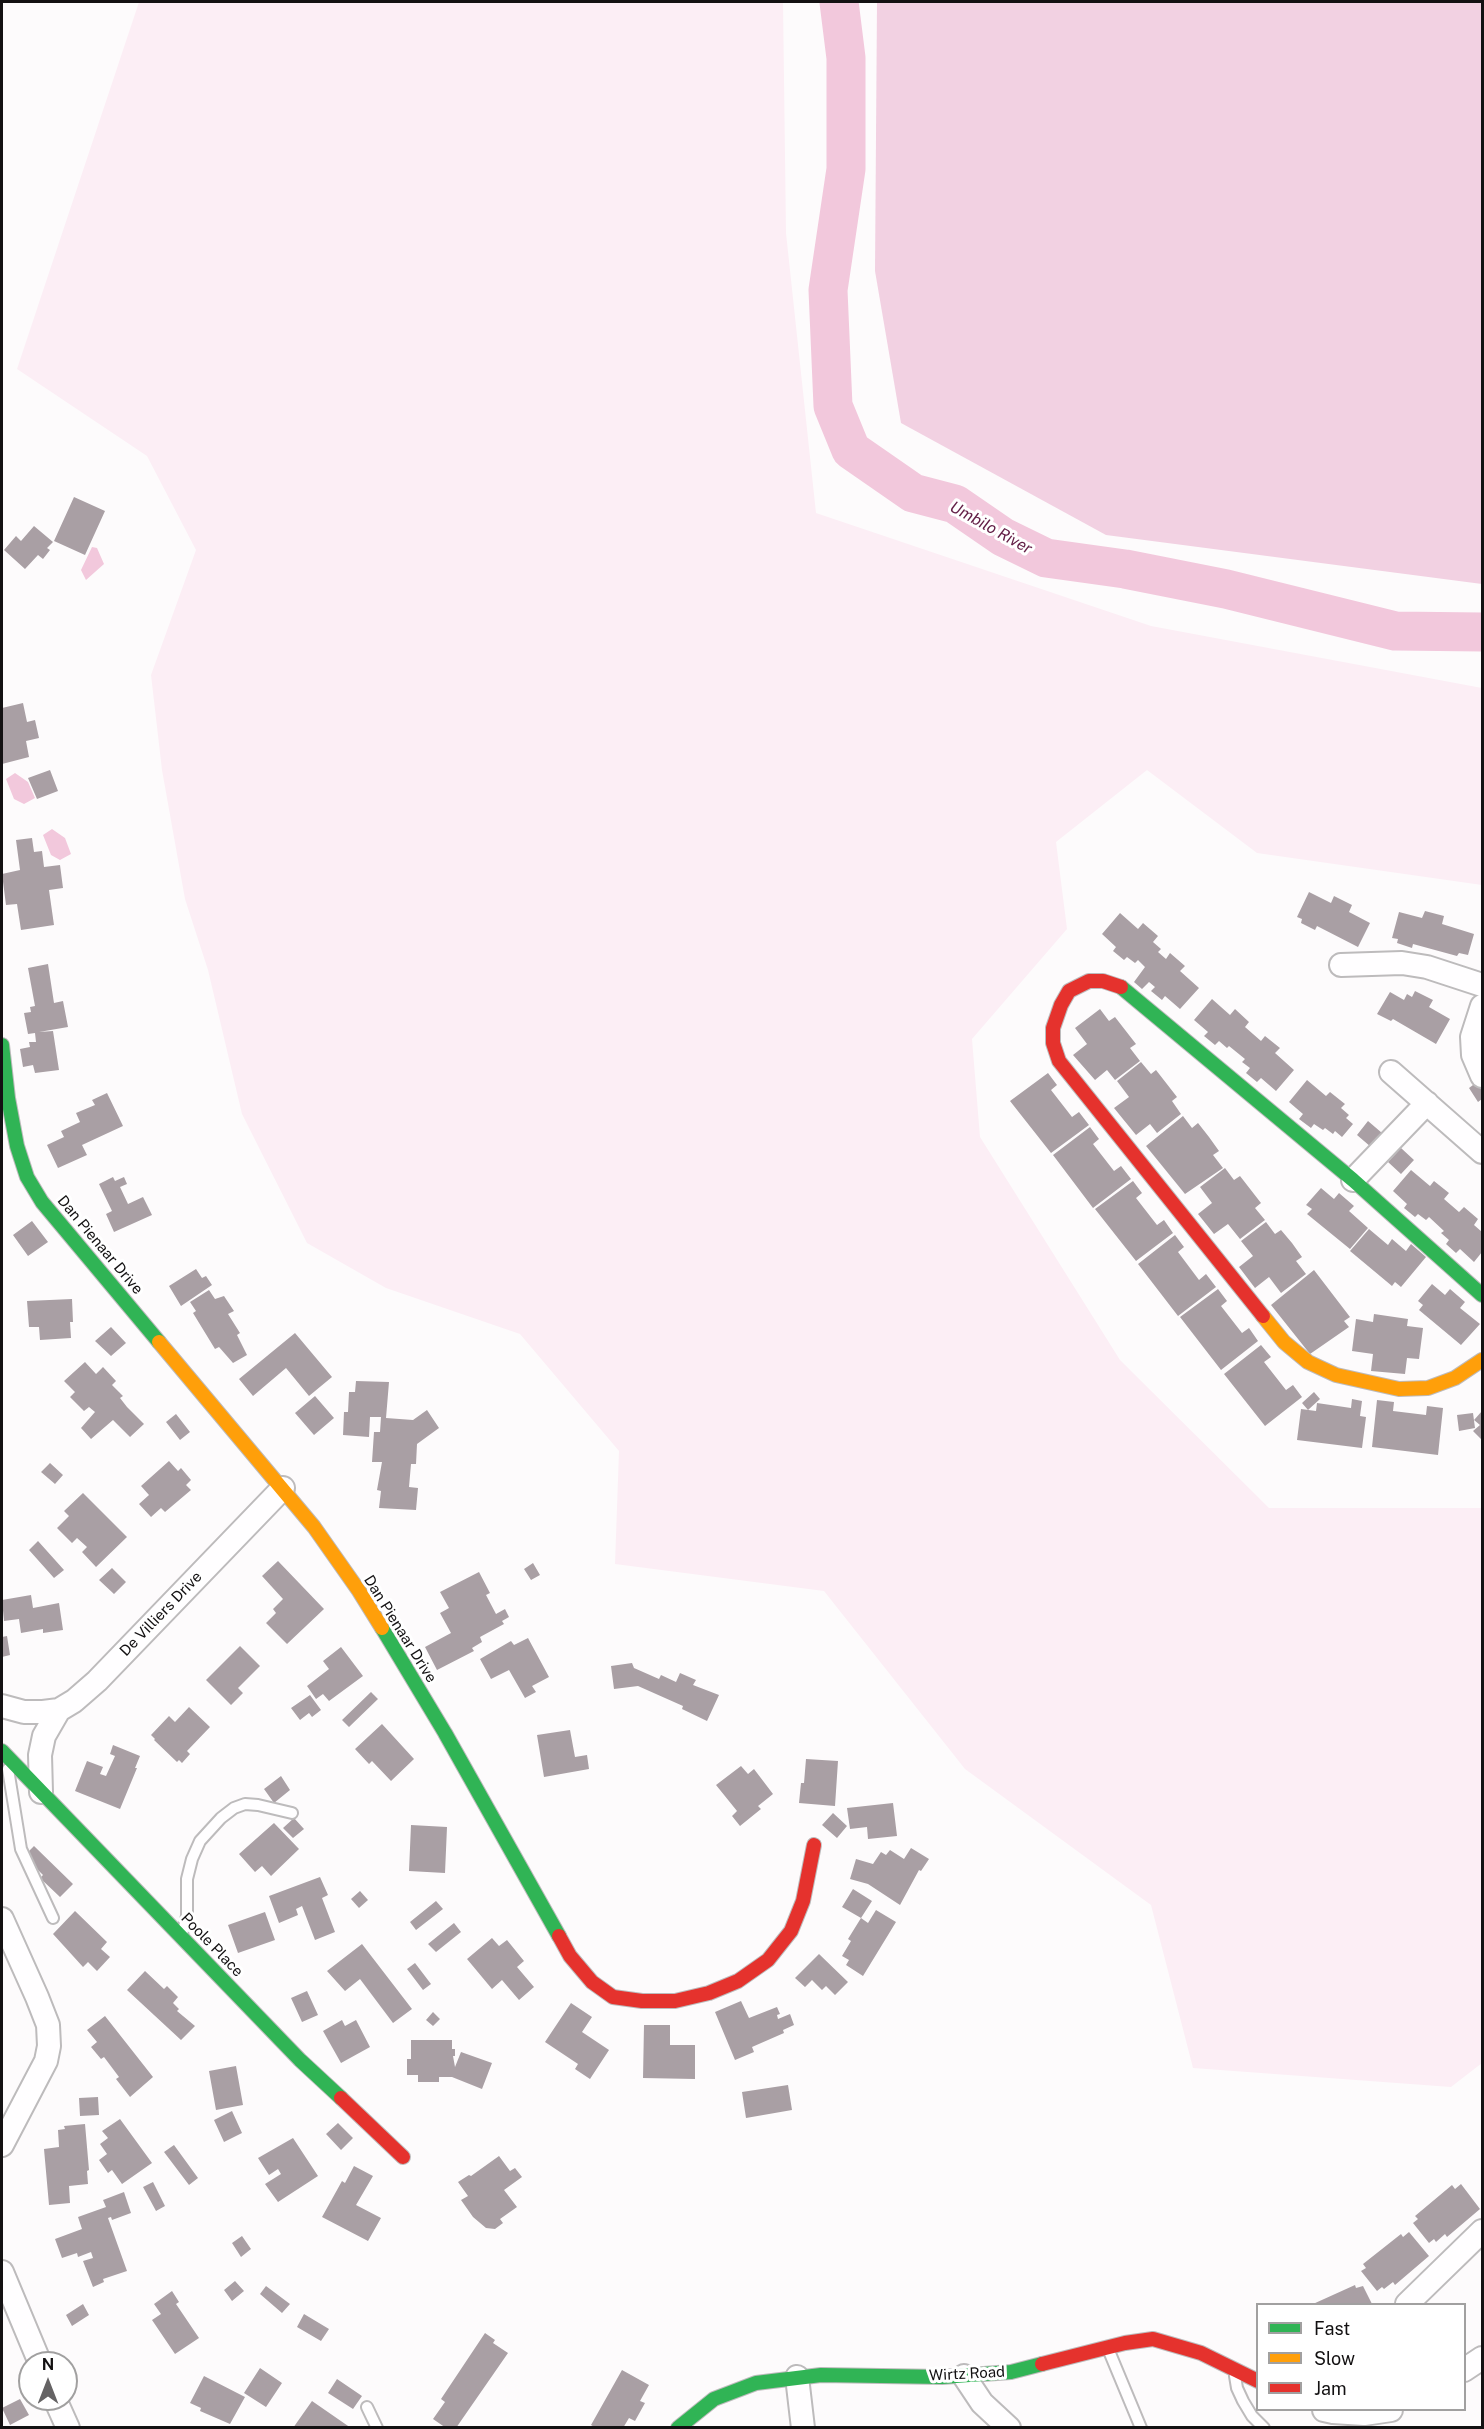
<!DOCTYPE html>
<style>
body{margin:0}
#map{position:relative;width:1484px;height:2429px;overflow:hidden;background:#fdfbfc;font-family:"Public Sans",sans-serif}
canvas{display:block}
.frame{position:absolute;inset:0;border:3px solid #131112;pointer-events:none}
.legend{position:absolute;left:1256px;top:2303px;width:210px;height:108px;box-sizing:border-box;background:#fff;border:2px solid #a1a0a0;margin:0;padding:8px 10px;list-style:none;font-size:18px;color:#131112}
.legend li{display:flex;align-items:center;gap:12px;height:30px}
.legend b{width:30px;border:2px solid #a1a0a0}
.north{position:absolute;left:18px;top:2351px;width:60px;height:60px;box-sizing:border-box;background:#fff;border:2px solid #a1a0a0;border-radius:50%;rotate:0deg;font-size:16px;font-weight:700;line-height:24px;text-align:center;color:#131112}
.north::after{content:'';display:block;margin:auto;width:21px;height:27px;background:#656364;clip-path:polygon(50% 0,100% 100%,50% 72%,0 100%)}
</style>
<div id="map">
<canvas width="1484" height="2429"></canvas>
<div class="frame"></div>
<ul class="legend">
<li><b style="height:8px;background:#30b455"></b>Fast</li>
<li><b style="height:8px;background:#ff9f0a"></b>Slow</li>
<li><b style="height:8px;background:#e5322d"></b>Jam</li>
</ul>
<div class="north">N</div>
</div>
<script>
const c = document.querySelector('canvas').getContext('2d');
c.lineJoin = 'round';
function fillPath(path, color) {
  c.fillStyle = color;
  c.fill(path, 'evenodd');
}
function poly(rows) {
  const path = new Path2D();
  for (const r of rows) {
    path.moveTo(r[0], r[1]);
    for (let i = 2; i < r.length; i += 2) path.lineTo(r[i], r[i + 1]);
  }
  return path;
}
function trace(path, color, width, dash) {
  c.strokeStyle = color;
  c.lineWidth = width;
  c.lineCap = dash ? 'butt' : 'round';
  c.setLineDash(dash || []);
  c.stroke(path);
}
function label(font, color, halo, rows, align = 'center') {
  c.font = font + ' "Public Sans",sans-serif';
  c.lineWidth = 6;
  c.setLineDash([]);
  c.textBaseline = 'middle';
  c.strokeStyle = halo;
  c.fillStyle = color;
  for (const [text, x, y, turn = 0] of rows) {
    c.save();
    c.translate(x, y);
    c.rotate((+turn || 0) * Math.PI / 180);
    c.textAlign = isNaN(turn) ? turn : align;
    if (halo) c.strokeText(text, 0, 0);
    c.fillText(text, 0, 0);
    c.restore();
  }
}
fillPath(poly([
 [139,2,783,2,786,233,816,513,1151,626,1482,688,1482,885,1257,853,1147,770,1056,842,1067,929,972,1039,980,1137,1120,1360,1269,1508,1482,1508,1482,2063,1451,2087,1193,2068,1151,1905,965,1769,824,1591,615,1564,619,1451,520,1334,386,1288,307,1243,242,1114,208,970,185,899,162,770,151,675,196,550,147,456,17,369]
]), '#fceef5');
fillPath(poly([
 [877,2,1482,2,1482,584,1106,535,901,423,875,271]
]), '#f2d1e2');
fillPath(poly([
 [92,547,97,548,104,564,86,580,81,570],
 [15,773,28,782,35,798,24,804,14,799,6,779],
 [52,829,65,838,71,854,60,860,51,855,43,835]
]), '#f2c8dc');
trace(poly([
 [839,2,846,58,846,169,828,290,833,406,851,450,913,493,955,504,1003,537,1046,558,1125,569,1226,589,1395,631,1482,632]
]), '#f2c8dc', 39);
fillPath(poly([
 [74,497,105,511,85,555,54,541],
 [34,526,53,542,47,548,50,550,43,559,38,555,25,569,4,550,16,536,21,541],
 [23,703,27,722,35,720,39,738,26,741,29,757,2,764,2,708],
 [50,770,58,791,37,799,28,778],
 [32,838,34,852,42,851,44,867,60,865,63,888,49,890,54,925,21,930,17,904,6,905,2,874,20,870,16,840],
 [1309,892,1331,903,1334,896,1352,905,1349,912,1370,923,1358,947,1317,926,1315,930,1301,923,1302,919,1297,917],
 [1425,911,1444,916,1442,924,1474,934,1468,955,1459,953,1457,956,1413,944,1412,948,1397,943,1398,939,1392,938,1399,912,1422,918],
 [1120,913,1138,929,1143,923,1158,936,1153,942,1161,949,1158,952,1166,959,1170,953,1185,966,1180,971,1199,988,1180,1009,1165,996,1162,1000,1151,991,1155,987,1149,982,1142,989,1134,982,1145,967,1138,960,1135,963,1127,957,1124,960,1113,951,1116,947,1102,934],
 [48,964,54,1003,63,1001,68,1027,39,1032,53,1031,59,1070,35,1073,33,1065,23,1067,20,1049,30,1047,29,1042,36,1042,35,1033,28,1034,24,1013,31,1012,30,1007,35,1006,28,968],
 [1415,991,1433,1000,1429,1007,1450,1019,1436,1044,1393,1019,1391,1021,1377,1014,1390,992,1404,1000,1407,994,1412,997],
 [1212,999,1230,1015,1235,1009,1249,1022,1245,1027,1261,1041,1265,1036,1280,1048,1275,1053,1294,1070,1276,1091,1261,1078,1257,1082,1246,1073,1250,1068,1242,1062,1245,1059,1229,1046,1227,1048,1219,1041,1215,1045,1204,1036,1208,1032,1194,1020],
 [1100,1009,1109,1021,1115,1017,1136,1044,1130,1048,1140,1061,1115,1080,1107,1070,1095,1080,1073,1055,1087,1044,1075,1028],
 [1141,1062,1151,1074,1156,1070,1177,1097,1172,1101,1181,1114,1157,1133,1150,1124,1136,1135,1114,1108,1129,1097,1117,1081],
 [1048,1073,1057,1085,1051,1090,1072,1117,1079,1112,1089,1125,1051,1153,1010,1101],
 [1307,1080,1326,1096,1330,1092,1345,1104,1341,1108,1349,1115,1346,1118,1353,1124,1342,1137,1335,1131,1333,1134,1325,1128,1323,1130,1314,1124,1311,1128,1299,1119,1303,1114,1289,1102],
 [1477,1082,1482,1091,1482,1099,1478,1102,1469,1088],
 [107,1093,123,1126,82,1145,87,1155,58,1168,47,1145,64,1137,61,1131,80,1122,76,1113,95,1105,92,1100],
 [1183,1116,1192,1128,1198,1123,1209,1137,1219,1151,1213,1155,1223,1168,1185,1194,1146,1146],
 [1368,1121,1382,1133,1371,1147,1357,1135],
 [1090,1127,1099,1139,1093,1144,1114,1171,1121,1166,1131,1179,1093,1208,1053,1155],
 [1401,1148,1414,1160,1401,1174,1388,1162],
 [1225,1168,1234,1180,1240,1176,1261,1203,1255,1208,1265,1220,1240,1239,1228,1224,1214,1234,1198,1214,1212,1203,1200,1187],
 [1411,1170,1430,1186,1434,1181,1449,1193,1444,1199,1459,1212,1464,1207,1478,1219,1474,1225,1482,1232,1482,1252,1474,1262,1460,1249,1456,1253,1446,1244,1449,1240,1441,1233,1444,1231,1429,1217,1426,1220,1418,1214,1415,1217,1404,1208,1407,1204,1393,1191],
 [113,1177,115,1181,124,1177,127,1184,120,1187,128,1204,143,1197,152,1215,114,1232,106,1214,112,1211,99,1184],
 [1133,1181,1142,1193,1136,1198,1157,1225,1164,1220,1173,1233,1136,1261,1095,1209],
 [1321,1188,1334,1199,1339,1193,1354,1206,1349,1211,1368,1228,1350,1249,1307,1214,1312,1209,1306,1205],
 [32,1221,48,1242,28,1256,13,1235],
 [1266,1222,1275,1234,1281,1230,1292,1243,1302,1257,1296,1261,1306,1274,1281,1293,1269,1277,1255,1288,1239,1267,1253,1256,1241,1241],
 [1369,1229,1388,1245,1392,1239,1406,1251,1411,1244,1426,1257,1401,1287,1395,1282,1392,1286,1350,1251],
 [1175,1235,1184,1247,1178,1252,1199,1280,1206,1274,1216,1287,1178,1316,1138,1264],
 [196,1269,202,1278,206,1276,212,1285,181,1306,169,1286],
 [1314,1270,1350,1317,1344,1321,1349,1327,1310,1354,1271,1305],
 [1432,1284,1445,1295,1450,1289,1465,1302,1460,1308,1480,1324,1461,1345,1419,1310,1423,1305,1418,1301],
 [1218,1289,1227,1301,1221,1306,1242,1333,1249,1328,1258,1341,1221,1370,1180,1317],
 [209,1290,215,1299,224,1296,234,1311,228,1314,240,1333,237,1335,247,1355,233,1363,219,1347,215,1349,193,1313,196,1311,190,1302],
 [72,1299,73,1322,70,1322,71,1338,40,1340,39,1327,29,1327,27,1301],
 [1374,1314,1408,1319,1407,1326,1423,1328,1419,1359,1407,1358,1405,1374,1371,1371,1373,1354,1352,1351,1356,1319,1373,1322],
 [111,1327,126,1343,111,1356,95,1341],
 [295,1333,332,1377,309,1396,286,1368,253,1396,239,1379],
 [1261,1345,1271,1357,1264,1362,1286,1390,1293,1385,1302,1397,1265,1426,1224,1374],
 [85,1362,96,1374,103,1367,116,1381,112,1385,123,1396,120,1398,127,1407,144,1424,130,1437,113,1420,91,1439,81,1428,95,1412,89,1407,84,1411,70,1397,75,1392,64,1381],
 [356,1381,389,1382,386,1418,413,1420,427,1410,439,1428,417,1444,416,1464,411,1464,409,1487,418,1488,416,1510,379,1508,381,1491,377,1490,382,1462,372,1462,374,1432,380,1432,381,1417,370,1417,369,1437,343,1435,344,1412,348,1412,349,1392,355,1392],
 [1314,1392,1320,1399,1308,1410,1302,1403],
 [315,1396,334,1418,314,1435,295,1413],
 [1352,1399,1362,1401,1360,1416,1366,1417,1362,1448,1297,1440,1301,1409,1316,1411,1317,1403,1351,1408],
 [1377,1400,1394,1402,1393,1411,1426,1415,1427,1406,1443,1408,1438,1455,1372,1447],
 [1482,1411,1482,1440,1473,1431,1480,1425,1474,1420],
 [1473,1413,1475,1428,1459,1431,1457,1415],
 [176,1414,190,1432,180,1440,166,1422],
 [169,1461,178,1471,181,1468,191,1480,186,1485,191,1490,165,1512,161,1508,151,1517,139,1504,149,1495,141,1486],
 [50,1463,63,1475,55,1484,41,1472],
 [83,1493,127,1537,96,1567,82,1552,87,1547,77,1538,72,1543,57,1528,69,1516,64,1511],
 [38,1541,64,1570,54,1578,29,1550],
 [278,1561,324,1609,287,1644,266,1623,276,1613,273,1609,283,1599,262,1576],
 [533,1563,540,1575,531,1580,524,1569],
 [112,1568,126,1582,114,1594,99,1580],
 [479,1572,490,1593,486,1595,496,1614,505,1609,509,1617,502,1621,504,1624,480,1637,482,1642,472,1648,474,1651,437,1670,425,1647,451,1633,440,1613,449,1608,440,1592],
 [31,1595,33,1608,59,1603,63,1630,43,1633,43,1629,21,1633,19,1619,4,1621,2,1600],
 [7,1636,10,1655,2,1657,2,1637],
 [528,1638,549,1677,532,1686,536,1692,525,1698,509,1670,491,1679,480,1659,511,1641,514,1645],
 [240,1646,260,1666,238,1688,243,1693,231,1705,206,1680],
 [341,1647,363,1676,329,1701,323,1694,316,1699,307,1686,329,1669,323,1661],
 [632,1663,634,1668,659,1679,661,1675,676,1682,680,1673,696,1680,693,1685,719,1695,707,1721,682,1709,683,1706,638,1686,614,1689,611,1666],
 [371,1692,378,1699,349,1727,342,1720],
 [310,1695,321,1710,312,1717,309,1713,300,1720,291,1708],
 [189,1707,210,1727,187,1751,190,1754,182,1763,179,1760,177,1762,154,1740,155,1739,151,1735,169,1716,175,1722],
 [382,1724,414,1759,391,1781,372,1761,369,1764,355,1749],
 [570,1730,575,1757,587,1755,589,1769,544,1777,537,1735],
 [113,1745,140,1756,135,1768,137,1768,120,1809,75,1791,87,1761,103,1767,100,1774,106,1776,115,1756,110,1754],
 [806,1759,838,1761,835,1806,799,1803,801,1783,804,1783],
 [741,1766,748,1774,754,1769,773,1794,758,1806,761,1809,740,1826,732,1816,737,1811,716,1785],
 [281,1776,290,1790,274,1803,264,1789],
 [893,1803,897,1836,868,1839,867,1827,850,1829,847,1808],
 [833,1813,847,1826,837,1838,822,1825],
 [294,1818,304,1829,293,1838,283,1828],
 [274,1823,299,1849,271,1876,262,1866,255,1872,239,1854],
 [411,1825,447,1827,445,1873,409,1871],
 [34,1846,73,1884,60,1897,40,1878,43,1875,24,1856],
 [911,1848,929,1859,921,1871,919,1870,900,1905,868,1884,850,1879,856,1859,873,1864,881,1852,886,1855,890,1850,904,1859],
 [320,1877,328,1895,322,1898,335,1932,315,1940,302,1906,296,1909,298,1915,279,1923,269,1896],
 [853,1889,872,1901,861,1918,842,1907],
 [360,1891,368,1900,359,1908,351,1899],
 [436,1901,443,1909,416,1930,410,1922],
 [876,1910,896,1922,863,1976,846,1965,849,1960,842,1956,851,1941,848,1939,861,1918,868,1923],
 [75,1911,107,1942,101,1949,110,1957,97,1971,88,1962,83,1967,53,1934],
 [265,1912,275,1940,238,1953,228,1925],
 [454,1923,461,1932,436,1952,428,1944],
 [492,1938,499,1946,507,1940,524,1961,517,1967,534,1987,519,2000,502,1980,492,1989,467,1959],
 [362,1944,412,2009,393,2023,360,1979,345,1991,327,1971],
 [819,1954,848,1982,835,1995,826,1986,822,1990,812,1980,805,1987,795,1978],
 [415,1963,431,1984,423,1990,407,1969],
 [145,1971,164,1989,167,1986,178,1997,173,2003,179,2009,177,2011,195,2026,181,2040,127,1990],
 [307,1991,318,2015,302,2022,291,1998],
 [741,2001,749,2018,777,2007,780,2014,777,2015,778,2019,790,2014,794,2025,783,2030,784,2033,752,2047,754,2052,735,2060,715,2012],
 [571,2003,592,2017,582,2032,609,2050,590,2079,575,2069,578,2064,545,2042],
 [433,2012,440,2019,433,2026,426,2020],
 [105,2016,153,2077,130,2097,116,2079,119,2077,104,2057,101,2059,91,2047,97,2042,87,2030],
 [342,2020,345,2026,356,2020,370,2047,341,2063,323,2031],
 [644,2025,670,2025,670,2045,695,2045,695,2079,643,2078],
 [411,2040,452,2040,452,2049,455,2049,455,2056,453,2056,455,2067,461,2052,492,2063,482,2089,452,2077,439,2077,439,2082,418,2082,418,2075,407,2075,407,2059,411,2059],
 [236,2066,243,2105,216,2110,209,2071],
 [788,2085,792,2110,746,2118,742,2092],
 [98,2097,99,2115,80,2116,79,2098],
 [232,2111,242,2133,224,2142,214,2120],
 [120,2119,152,2163,122,2184,112,2170,108,2173,99,2160,107,2154,100,2144,108,2138,102,2131],
 [338,2123,353,2138,341,2150,326,2134],
 [85,2124,89,2170,87,2171,88,2184,69,2186,70,2203,49,2205,44,2149,59,2147,58,2130,65,2129,64,2126],
 [293,2138,318,2176,278,2202,265,2184,281,2174,278,2169,269,2175,258,2158],
 [174,2145,198,2178,189,2185,164,2152],
 [499,2156,510,2171,515,2168,522,2177,504,2190,517,2207,500,2219,503,2223,495,2229,486,2228,473,2217,461,2200,468,2196,458,2182,469,2175,471,2176],
 [354,2166,373,2176,356,2205,381,2218,368,2241,322,2217,342,2181,345,2183],
 [153,2182,165,2206,156,2211,143,2187],
 [1461,2184,1480,2209,1447,2237,1445,2234,1436,2242,1434,2239,1429,2243,1413,2223,1418,2219,1415,2216,1452,2185,1455,2189],
 [124,2192,131,2213,112,2220,111,2217,108,2218,127,2271,103,2279,104,2282,93,2287,83,2261,93,2258,91,2252,78,2257,77,2253,62,2258,55,2239,82,2229,78,2217,106,2207,103,2200],
 [1409,2232,1429,2256,1395,2285,1393,2282,1384,2289,1382,2287,1377,2291,1361,2271,1366,2268,1363,2264,1401,2234,1403,2237],
 [242,2236,251,2249,241,2257,232,2243],
 [235,2281,244,2291,232,2301,224,2290],
 [1355,2285,1356,2288,1363,2286,1372,2304,1313,2304],
 [266,2286,290,2304,282,2313,260,2294],
 [172,2291,179,2302,176,2304,199,2338,175,2354,152,2320,161,2314,154,2304],
 [83,2304,89,2315,72,2326,66,2315],
 [304,2314,329,2329,321,2341,297,2327],
 [485,2333,495,2340,493,2343,508,2353,456,2428,446,2428,433,2419,445,2402,441,2399],
 [260,2368,282,2383,266,2407,244,2393],
 [622,2370,649,2385,640,2401,645,2403,635,2421,629,2418,623,2428,596,2428,591,2425],
 [204,2376,245,2397,230,2424,200,2411,201,2408,190,2403],
 [337,2379,362,2396,353,2409,328,2393],
 [20,2399,29,2415,10,2425,2,2408],
 [312,2401,351,2428,293,2428]
]), '#a99fa4');
const lane = poly([
 [8,1769,21,1849,53,1918],
 [182,1934,187,1916,187,1879,192,1859,200,1841,221,1818,234,1808,245,1804,258,1805,292,1813],
 [1109,2351,1141,2428],
 [1235,2376,1237,2388,1243,2401,1252,2416,1264,2428],
 [367,2407,377,2428]
]);
const street = poly([
 [1341,965,1402,963,1427,967,1482,985],
 [1482,1006,1472,1037,1473,1055,1482,1076],
 [1391,1072,1482,1152],
 [1353,1180,1427,1103],
 [2,1706,24,1712,43,1712,59,1710,74,1701,97,1681,283,1488],
 [41,1792,40,1755,44,1736,59,1710],
 [2,1919,37,1997,48,2025,49,2046,46,2061,2,2145],
 [2,2272,40,2363],
 [1407,2304,1482,2231],
 [1464,2370,1482,2358],
 [964,2376,982,2403,1009,2428],
 [797,2377,803,2428],
 [55,2399,68,2428],
 [1324,2410,1333,2412,1364,2414,1391,2410]
]);
const fast = poly([
 [1121,987,1353,1180,1482,1295],
 [2,1045,8,1098,17,1146,27,1177,42,1202,159,1342],
 [382,1628,445,1733,559,1936],
 [2,1751,300,2060,341,2098],
 [678,2428,714,2399,756,2383,821,2375,942,2377,1011,2372,1042,2364]
]);
const slow = poly([
 [1263,1316,1284,1342,1308,1362,1336,1375,1399,1389,1428,1388,1455,1378,1482,1360],
 [159,1342,314,1527,359,1591,382,1628]
]);
const jam = poly([
 [1121,987,1103,981,1089,981,1069,991,1061,1005,1053,1028,1053,1043,1059,1061,1263,1316],
 [559,1936,570,1956,592,1982,613,1997,642,2001,675,2001,709,1993,738,1981,768,1960,791,1931,803,1901,814,1845],
 [341,2098,403,2157],
 [1042,2364,1125,2343,1153,2339,1201,2353,1258,2381]
]);
trace(lane, '#bdbbbc', 14);
trace(street, '#bdbbbc', 26);
trace(fast, '#bdbbbc', 16);
trace(slow, '#bdbbbc', 16);
trace(jam, '#bdbbbc', 16);
trace(lane, '#fffeff', 10);
trace(street, '#fffeff', 22);
trace(fast, '#30b455', 14);
trace(slow, '#ff9f0a', 14);
trace(jam, '#e5322d', 14);
label('15px', '#131112', '#fff', [
 ["Dan Pienaar Drive",100,1245,50],
 ["De Villiers Drive",161,1614,-46],
 ["Dan Pienaar Drive",400,1629,58],
 ["Poole Place",212,1945,46],
 ["Wirtz Road",967,2374,-3]
]);
label('italic 16px', '#642048', '#fff', [
 ["Umbilo River",991,528,29]
]);
</script>
